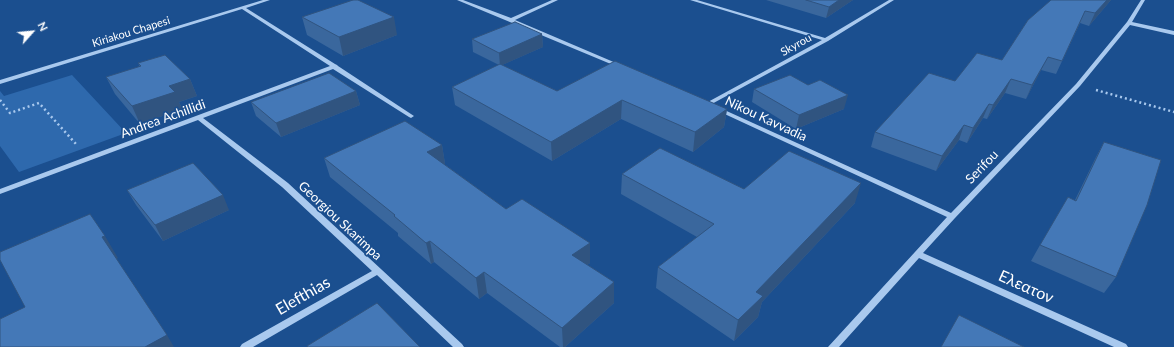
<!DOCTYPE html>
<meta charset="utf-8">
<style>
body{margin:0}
#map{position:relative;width:1174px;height:347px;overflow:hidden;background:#1b4f8f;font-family:Lato,sans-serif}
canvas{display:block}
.north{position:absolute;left:12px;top:12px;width:40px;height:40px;-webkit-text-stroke:3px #1b4f8f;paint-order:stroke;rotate:63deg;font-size:11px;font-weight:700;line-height:16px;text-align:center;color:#fff}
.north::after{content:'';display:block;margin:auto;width:14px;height:18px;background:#fff;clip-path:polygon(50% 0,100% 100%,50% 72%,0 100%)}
</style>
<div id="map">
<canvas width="1174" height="347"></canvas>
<div class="north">N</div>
</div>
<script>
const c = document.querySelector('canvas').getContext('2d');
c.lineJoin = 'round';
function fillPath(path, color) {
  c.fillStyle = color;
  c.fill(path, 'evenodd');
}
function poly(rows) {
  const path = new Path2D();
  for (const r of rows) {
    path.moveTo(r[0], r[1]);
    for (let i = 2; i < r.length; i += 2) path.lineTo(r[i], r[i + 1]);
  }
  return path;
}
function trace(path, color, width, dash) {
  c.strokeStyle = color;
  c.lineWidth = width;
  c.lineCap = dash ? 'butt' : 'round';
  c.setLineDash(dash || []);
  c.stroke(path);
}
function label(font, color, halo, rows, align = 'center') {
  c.font = font + ' Lato,sans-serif';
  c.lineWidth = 3.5;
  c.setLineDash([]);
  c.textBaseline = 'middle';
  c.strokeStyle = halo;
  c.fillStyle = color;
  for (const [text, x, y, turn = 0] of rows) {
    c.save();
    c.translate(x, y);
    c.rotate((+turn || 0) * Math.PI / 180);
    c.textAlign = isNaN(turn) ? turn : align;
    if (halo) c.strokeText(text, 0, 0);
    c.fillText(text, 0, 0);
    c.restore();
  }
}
fillPath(poly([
 [72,75,126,133,19,172,0,146,0,91,4,96]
]), '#2e69ad');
trace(poly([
 [1096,90,1174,112],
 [0,100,10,113,39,103,76,144]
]), '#a9c9ee', 2.5, [2, 3]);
fillPath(poly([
 [263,0,270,0,246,8,335,64,337,65,338,66,414,116,411,118,409,117,333,69,203,118,288,183,462,344,464,347,453,347,377,275,253,347,240,347,242,344,372,271,282,187,198,120,0,194,0,189,330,66,242,9,0,84,0,80,263,0],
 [457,0,463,0,511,18,552,0,558,0,515,20,623,66,620,68,618,67,457,0],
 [690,0,697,0,825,38,889,0,894,0,828,41,708,106,705,104,706,103,822,40,690,0],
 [1141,0,1145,0,1132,22,1174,31,1174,35,1130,25,1080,86,955,218,923,253,1126,344,1128,347,1114,347,919,258,839,347,828,347,947,217,716,110,715,109,716,108,720,108,951,213,1076,84,1127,22,1141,0]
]), '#a9c9ee');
fillPath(poly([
 [766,0,853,0,826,18],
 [1111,0,1089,26,1080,23,1056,74,1041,70,1026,99,1005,93,987,119,983,118,967,143,959,140,936,171,871,147,875,132,955,81,1002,60,1028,20],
 [302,17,397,35,343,56,307,35],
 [542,34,543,47,502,65,557,91,727,109,724,127,693,152,621,119,552,161,455,105,452,87,499,65,473,52,472,39],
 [138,63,190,79,197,96,179,102,182,109,140,124,115,94,106,77,140,67],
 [754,89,844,109,796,129,752,102],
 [356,91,360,105,281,137,256,116,251,102],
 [1104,142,1116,277,1104,293,1031,261,1040,245,1075,200,1096,157],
 [442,145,445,164,444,164,506,209,590,243,590,263,587,265,614,282,614,303,565,347,560,347,487,293,479,299,434,262,431,264,398,236,398,233,330,177,324,158],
 [622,174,744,189,855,203,762,302,758,317,734,341,656,288,658,267,697,237,621,194],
 [127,190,229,210,163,241,136,205]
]), '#3a679d');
fillPath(poly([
 [839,0,853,0,826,18,829,7],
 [1107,0,1111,0,1089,26,1095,13],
 [394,17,397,35,343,56,339,37],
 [542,34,543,47,500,66,499,53],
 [1048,57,1041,70,1026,99,1032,85],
 [190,79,197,96,179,102,182,109,140,124,132,106,169,86],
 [1011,79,1005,93,987,119,993,105],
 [356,91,360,105,281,137,276,123],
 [848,95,844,109,796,129,799,115],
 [622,100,621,119,552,161,551,142],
 [989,104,983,118,967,143,973,128],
 [727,109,724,127,693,152,695,132],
 [964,125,959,140,936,171,942,156],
 [442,145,445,164,431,171,427,152],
 [861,183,855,203,762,302,758,317,734,341,738,320,756,292],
 [223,195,229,210,163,241,155,225],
 [105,236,118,258,116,259,102,237],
 [430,241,434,262,431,264,426,243],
 [590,243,590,263,572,276,572,255],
 [484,272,487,293,479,299,476,278],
 [614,282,614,303,565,347,563,347,562,328],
 [167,335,174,347,145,347]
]), '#305480');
const building = poly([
 [353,0,358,0,394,17,339,37,302,17,353,0],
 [806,0,839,0,829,7,806,0],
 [1051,0,1107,0,1095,13,1085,11,1062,61,1048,57,1032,85,1011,79,993,105,989,104,973,128,964,125,942,156,875,132,929,73,955,81,977,53,1002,60,1028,20,1051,0],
 [515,22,542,34,499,53,472,39,515,22],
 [165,55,190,79,169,86,175,92,132,106,106,77,141,66,138,63,165,55],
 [615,61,727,109,695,132,622,100,551,142,452,87,500,64,557,91,615,61],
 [329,73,356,91,276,123,251,102,329,73],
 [790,75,808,85,820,80,848,95,799,115,754,89,790,75],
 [405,121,442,145,427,152,506,209,522,199,590,243,572,255,614,282,562,328,484,272,476,278,430,241,426,243,394,216,395,215,324,158,405,121],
 [1104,142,1161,160,1147,205,1116,277,1040,245,1068,197,1076,201,1104,142],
 [660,148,744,189,789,151,861,183,756,292,763,296,738,320,658,267,714,224,622,174,660,148],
 [193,163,223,195,155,225,127,190,193,163],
 [90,214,105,236,102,237,167,335,145,347,0,347,0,319,25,307,0,260,0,252,90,214],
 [377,303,420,347,308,347,307,346,377,303],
 [959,315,1024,347,941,347,959,315]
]);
fillPath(building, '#4478b7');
trace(building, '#305480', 1);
label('11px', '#fff', '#1b4f8f', [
 ["Kiriakou Chapesi",131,32,-17],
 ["Skyrou",796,45,-29]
]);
label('13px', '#fff', '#1b4f8f', [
 ["Andrea Achillidi",163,119,-20],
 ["Nikou Kavvadia",766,119,25],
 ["Serifou",982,167,-46],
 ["Georgiou Skarimpa",340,221,43]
]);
label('16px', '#fff', '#1b4f8f', [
 ["Ελεατον",1026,287,24],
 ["Elefthias",303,296,-30]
]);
</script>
